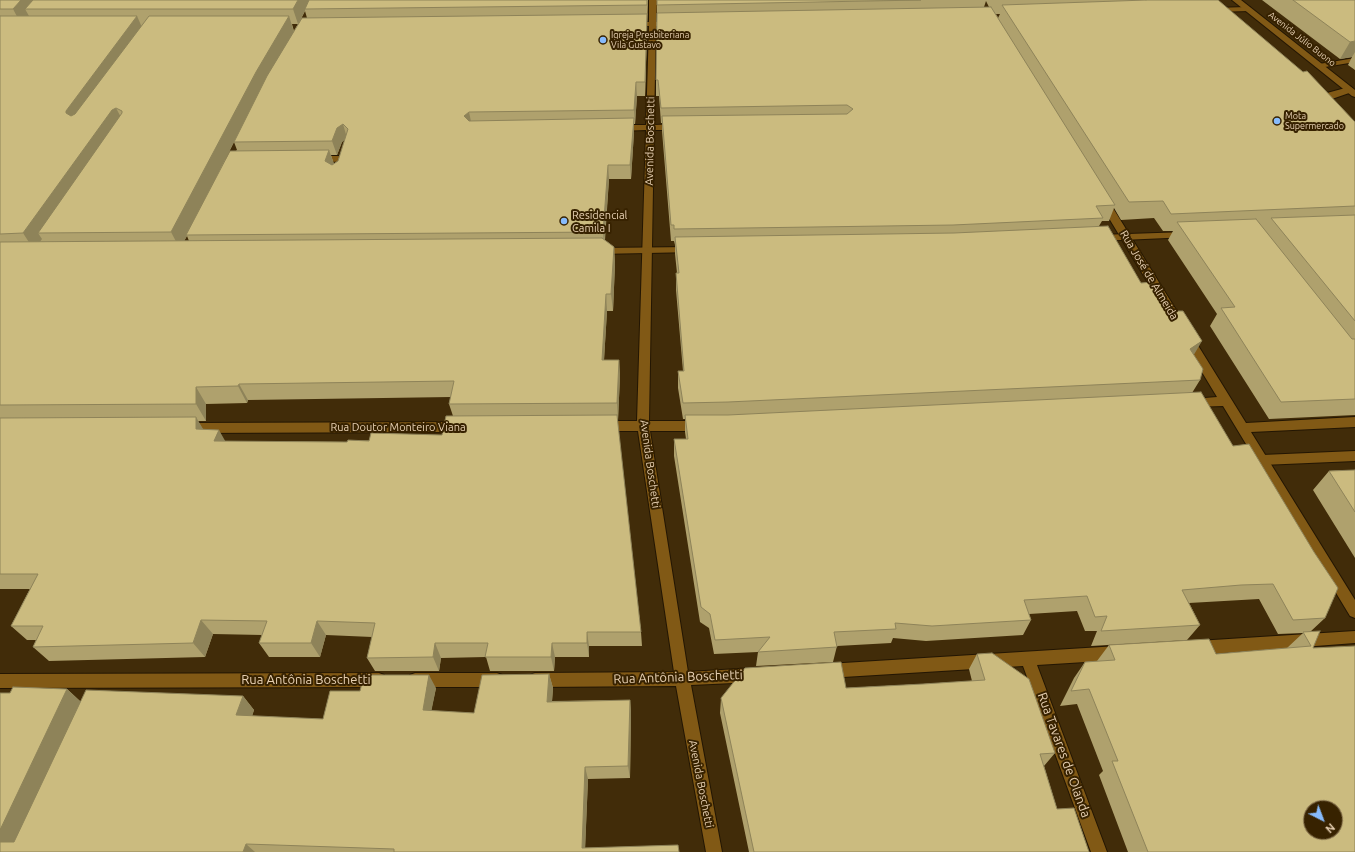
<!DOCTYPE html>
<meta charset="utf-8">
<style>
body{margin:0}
#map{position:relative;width:1355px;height:852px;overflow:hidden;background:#412c09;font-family:Ubuntu,sans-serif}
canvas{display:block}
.north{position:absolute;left:1303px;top:800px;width:40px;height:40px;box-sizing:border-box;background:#372200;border:1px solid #7d6847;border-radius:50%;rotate:138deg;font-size:11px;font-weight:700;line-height:16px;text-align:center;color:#e7d0b2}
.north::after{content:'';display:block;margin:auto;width:14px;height:18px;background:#87bbfc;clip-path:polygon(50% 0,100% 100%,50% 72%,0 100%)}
</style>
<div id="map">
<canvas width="1355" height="852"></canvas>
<div class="north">N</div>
</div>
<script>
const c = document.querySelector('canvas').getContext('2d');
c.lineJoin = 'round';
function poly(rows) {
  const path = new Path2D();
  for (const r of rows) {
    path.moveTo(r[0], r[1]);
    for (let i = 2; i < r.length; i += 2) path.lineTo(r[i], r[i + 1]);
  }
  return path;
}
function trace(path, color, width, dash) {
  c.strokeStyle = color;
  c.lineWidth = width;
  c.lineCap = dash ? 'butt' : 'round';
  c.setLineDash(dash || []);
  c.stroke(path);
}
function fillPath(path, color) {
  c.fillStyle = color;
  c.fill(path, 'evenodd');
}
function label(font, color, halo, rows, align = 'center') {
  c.font = font + ' Ubuntu,sans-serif';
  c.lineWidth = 4;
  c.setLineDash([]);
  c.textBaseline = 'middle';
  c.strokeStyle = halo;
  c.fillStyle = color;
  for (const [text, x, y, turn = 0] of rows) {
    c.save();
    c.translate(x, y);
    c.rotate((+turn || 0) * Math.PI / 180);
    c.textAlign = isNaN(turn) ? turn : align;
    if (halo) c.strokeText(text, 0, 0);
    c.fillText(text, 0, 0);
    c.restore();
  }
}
const lane = poly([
 [1355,58,1355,62,1319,68,1315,66,1319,64,1355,58],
 [1349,87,1352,88,1353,90,1352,92,1329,100,1327,102,1330,108,1329,110,1323,110,1319,102,1322,96,1327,93,1349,87],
 [1355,451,1355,461,1262,465,1258,463,1256,460,1258,457,1262,455,1355,451]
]);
const street = poly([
 [649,0,657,0,656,22,672,22,676,24,672,26,656,26,654,125,678,124,682,127,678,130,654,130,649,421,700,421,704,423,706,426,704,429,700,431,650,431,688,672,755,668,760,670,762,675,760,680,755,682,691,685,722,852,706,852,676,686,535,687,530,685,528,680,530,675,535,673,674,672,638,431,602,431,598,429,596,426,598,423,602,421,637,421,646,130,619,131,615,128,619,125,646,125,649,26,632,26,628,24,632,22,649,22,649,0],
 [1247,7,1250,7,1250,11,1214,12,1210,10,1214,8,1247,7],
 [317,156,341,156,346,159,341,162,314,161,312,159,317,156],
 [1103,197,1108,200,1246,423,1355,417,1355,427,1251,432,1355,600,1355,618,1350,616,1223,406,1192,407,1188,406,1186,403,1188,400,1192,399,1217,397,1098,200,1103,197],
 [460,422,464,424,466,427,464,430,460,432,186,433,182,431,180,428,182,425,186,423,460,422],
 [1355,631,1355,643,1197,655,1192,653,1190,648,1192,643,1197,641,1355,631],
 [1118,646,1123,648,1125,653,1123,658,1118,660,1037,665,1107,852,1091,852,1023,666,827,678,822,676,820,671,822,666,827,664,1118,646],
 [379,673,384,675,386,680,384,685,379,687,0,688,0,674,379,673],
 [415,673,497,673,502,675,504,680,502,685,497,687,415,687,410,685,408,680,410,675,415,673]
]);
const secondary = poly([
 [1232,0,1241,0,1355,90,1355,97,1352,96,1232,0],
 [1186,232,1190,233,1191,235,1190,237,1099,241,1094,238,1099,235,1186,232],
 [691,247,696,250,695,252,599,254,594,251,599,248,691,247]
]);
trace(lane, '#231603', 2);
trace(street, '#231603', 2);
trace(secondary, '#231603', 2);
fillPath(lane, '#815915');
fillPath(street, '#815915');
fillPath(secondary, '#815915');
fillPath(poly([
 [0,0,648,0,647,28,645,96,637,96,635,124,634,124,634,132,631,179,609,179,605,240,614,247,615,264,613,311,607,311,604,360,619,360,620,376,618,420,617,420,641,632,642,646,589,646,589,657,555,657,554,671,490,671,486,657,441,658,439,671,375,671,367,658,372,637,326,635,320,657,269,657,259,643,262,635,213,634,205,657,49,661,33,647,36,640,27,640,11,626,30,589,0,589],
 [305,11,307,18,299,23],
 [292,24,298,24,294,31],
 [345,139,338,161,333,164,334,164,331,155,337,155,342,142],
 [234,142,237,150,225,160],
 [187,236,189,241,184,241],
 [451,397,449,404,453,416,442,435,347,442,225,441,203,430,198,421,206,421,206,404,247,403,248,400],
 [657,0,1218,0,1355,122,1355,415,1269,419,1210,326,1217,314,1168,240,1173,231,1163,231,1154,218,1121,220,1114,208,1109,221,1102,221,1099,226,1194,355,1200,380,1192,393,1325,618,1310,632,1355,852,1128,852,1099,775,1103,771,1077,704,1060,706,1074,678,1085,662,1097,661,1109,645,1216,654,1287,648,1303,633,1278,634,1259,599,1189,603,1200,625,1187,640,1091,646,1097,631,1085,631,1077,611,1029,614,1031,620,1023,635,926,641,893,638,891,643,837,646,833,662,756,666,758,652,714,654,709,628,700,622,674,456,674,439,686,439,685,432,685,419,683,419,678,388,678,371,683,371,676,290,676,273,677,273,675,254,675,245,674,241,671,241,662,131,662,123,661,123,659,96,656,96,656,80],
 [986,1,989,7,984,7],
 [996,14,1000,14,998,18],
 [1262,0,1355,0,1355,70,1348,65,1352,57,1340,59],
 [1355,470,1355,558,1313,490,1329,471],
 [977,654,1055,753,1044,766,1057,809,1089,852,749,852,720,713,721,698,846,688,923,684,972,681,969,669],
 [549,674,553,688,552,701,630,700,631,713,630,778,588,779,585,848,679,852,0,852,10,693,67,689,80,701,243,696,254,710,252,716,323,719,360,691,436,688,431,711,474,713]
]), '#afa16d');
fillPath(poly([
 [21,0,45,0,25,9,29,16,21,24,13,9],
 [298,0,311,0,305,9,305,11,298,24,293,9],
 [647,14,647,28,645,96,645,82],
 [137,16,144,32,75,129,66,113,66,111],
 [289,16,294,32,234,142,187,235,186,235,187,236,180,249,171,232,256,72],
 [1355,41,1355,52,1352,57,1340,59,1350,42],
 [636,82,637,96,635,124,634,110],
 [116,108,125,125,38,233,42,239,34,250,23,233,112,110],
 [469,112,472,126,464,116],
 [634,118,634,132,631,179,630,165],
 [343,124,347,138,342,142,337,155,332,141,337,128],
 [329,150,334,164,330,175,325,161],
 [608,165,609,179,604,246,603,232],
 [614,247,615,264,613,311,611,294],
 [606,294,607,311,603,376,602,360],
 [1202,341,1192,358,1190,349],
 [619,360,620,376,618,420,617,403],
 [239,384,248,400,247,403,238,386],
 [196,387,206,404,206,421,196,404],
 [196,417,206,434,196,429],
 [219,430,228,446,214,441],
 [201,620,213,634,205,657,193,643],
 [317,621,326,635,320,657,311,643],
 [587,632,589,646,589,657,587,643],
 [435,643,441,658,439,671,433,657],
 [552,643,555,657,554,671,551,657],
 [549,674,553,688,551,715,547,702],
 [429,675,436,688,429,723,423,710],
 [67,689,82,703,14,852,0,846,0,830],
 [243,696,254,710,248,728,236,715],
 [630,700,631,713,630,778,628,766],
 [585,767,588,779,585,852,582,848],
 [246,844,255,852,243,852]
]), '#8e8359');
const building = poly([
 [0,0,21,0,13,9,0,9,0,0],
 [33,0,298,0,293,9,25,9,33,0],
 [309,0,647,0,647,5,305,9,309,0],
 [657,0,921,0,657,5,657,0],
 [1146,0,1218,0,1303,72,1307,71,1355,122,1355,206,1171,214,1163,201,1129,202,1002,5,1146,0],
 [1293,0,1355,0,1355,41,1350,42,1293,0],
 [991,7,1115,205,1096,206,1103,218,953,225,674,229,674,225,671,225,662,116,847,114,853,109,847,105,661,108,658,80,656,80,657,13,991,7],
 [647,14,645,82,636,82,634,110,469,112,464,116,469,121,634,118,630,165,608,165,603,232,186,235,230,151,329,150,325,161,332,165,338,161,348,129,343,124,337,128,332,141,234,142,267,76,302,18,647,14],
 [0,16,137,16,66,111,66,113,71,116,75,114,149,16,289,16,256,72,171,232,38,233,122,113,122,111,116,108,112,110,23,233,0,234,0,16],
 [1355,215,1355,321,1271,218,1355,215],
 [1256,219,1352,339,1355,339,1355,399,1281,402,1221,308,1235,307,1177,222,1256,219],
 [1108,226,1141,283,1152,282,1170,311,1183,311,1202,341,1190,349,1203,369,1200,380,728,402,683,403,678,371,684,371,676,273,679,273,675,237,954,233,1108,226],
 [602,238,614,247,611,294,606,294,602,360,619,360,617,403,449,404,454,381,239,384,238,386,196,387,196,404,0,405,0,242,602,238],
 [1201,392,1233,446,1249,444,1314,552,1338,588,1325,618,1293,620,1273,584,1241,585,1182,590,1200,625,1101,631,1107,616,1095,617,1087,596,1024,600,1031,620,932,626,895,623,896,629,834,632,837,647,758,652,770,637,715,640,710,614,701,607,674,439,688,439,685,415,728,415,1201,392],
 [617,415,641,632,587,632,587,643,552,643,551,657,485,657,488,643,435,643,433,657,367,658,375,623,317,621,311,643,259,643,267,621,201,620,193,643,33,647,43,626,11,626,38,574,0,574,0,418,196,417,196,429,219,430,214,441,347,442,348,440,369,441,371,433,442,435,446,416,617,415],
 [1355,470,1355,512,1329,471,1355,470],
 [1320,631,1313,648,1355,646,1355,852,1148,852,1112,761,1118,761,1089,689,1071,691,1085,662,1115,660,1109,645,1209,639,1216,654,1311,646,1303,632,1320,631],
 [1311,808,1335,808,1335,832,1311,832,1311,808],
 [992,653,1029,679,1055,753,1040,754,1057,809,1074,808,1089,852,754,852,721,698,745,668,841,662,846,688,923,684,985,680,977,654,992,653],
 [549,674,547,702,630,700,628,766,585,767,582,848,678,845,679,852,394,852,394,849,246,844,243,852,0,852,0,842,14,842,86,690,243,696,236,715,323,719,330,691,360,691,364,675,429,675,423,710,474,713,482,675,549,674],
 [13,687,67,689,0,830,0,693,10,693,13,687]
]);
fillPath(building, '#cbbb7f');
trace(building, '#8e8359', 1);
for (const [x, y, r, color] of [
 [603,40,4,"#87bbfc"],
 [1277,121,4,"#87bbfc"],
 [564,221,4,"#87bbfc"]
]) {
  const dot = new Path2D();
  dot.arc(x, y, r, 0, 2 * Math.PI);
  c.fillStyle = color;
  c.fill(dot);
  trace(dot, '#372200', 1.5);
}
label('9px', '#e7d0b2', '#372200', [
 ["Igreja Presbiteriana",611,35],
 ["Vila Gustavo",611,45],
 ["Mota",1285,116],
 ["Supermercado",1285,126]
], 'left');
label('9px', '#e7d0b2', '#372200', [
 ["Avenida Júlio Buono",1302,39,38]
]);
label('11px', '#e7d0b2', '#372200', [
 ["Avenida Boschetti",650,141,-89],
 ["Rua José de Almeida",1149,275,59],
 ["Rua Doutor Monteiro Viana",398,427],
 ["Avenida Boschetti",650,464,82],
 ["Avenida Boschetti",701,784,79]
]);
label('11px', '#e7d0b2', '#372200', [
 ["Residencial",572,215],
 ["Camila I",572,228]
], 'left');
label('13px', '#e7d0b2', '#372200', [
 ["Rua Antônia Boschetti",678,677,-2],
 ["Rua Antônia Boschetti",306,680],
 ["Rua Tavares de Olanda",1064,755,70]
]);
</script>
